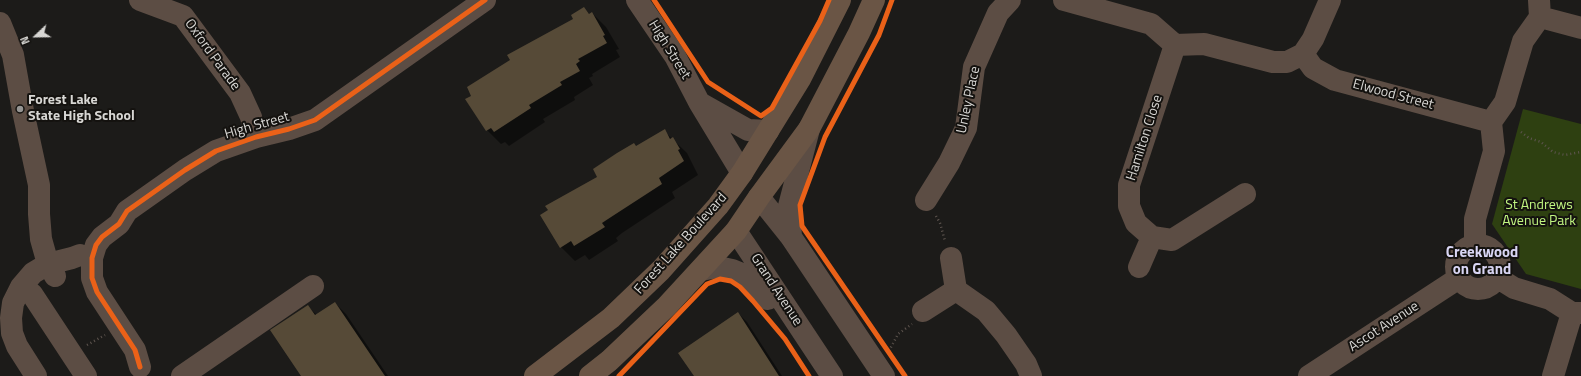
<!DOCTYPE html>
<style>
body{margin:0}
#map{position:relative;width:1581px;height:376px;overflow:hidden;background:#1c1b19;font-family:"Titillium Web",sans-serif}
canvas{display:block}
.north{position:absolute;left:16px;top:16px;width:40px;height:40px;-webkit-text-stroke:3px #14120f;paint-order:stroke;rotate:248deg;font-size:11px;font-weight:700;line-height:16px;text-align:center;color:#d8d7d4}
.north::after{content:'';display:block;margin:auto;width:14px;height:18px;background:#d8d7d4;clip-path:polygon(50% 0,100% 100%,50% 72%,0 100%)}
</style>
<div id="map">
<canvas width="1581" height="376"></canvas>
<div class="north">N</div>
</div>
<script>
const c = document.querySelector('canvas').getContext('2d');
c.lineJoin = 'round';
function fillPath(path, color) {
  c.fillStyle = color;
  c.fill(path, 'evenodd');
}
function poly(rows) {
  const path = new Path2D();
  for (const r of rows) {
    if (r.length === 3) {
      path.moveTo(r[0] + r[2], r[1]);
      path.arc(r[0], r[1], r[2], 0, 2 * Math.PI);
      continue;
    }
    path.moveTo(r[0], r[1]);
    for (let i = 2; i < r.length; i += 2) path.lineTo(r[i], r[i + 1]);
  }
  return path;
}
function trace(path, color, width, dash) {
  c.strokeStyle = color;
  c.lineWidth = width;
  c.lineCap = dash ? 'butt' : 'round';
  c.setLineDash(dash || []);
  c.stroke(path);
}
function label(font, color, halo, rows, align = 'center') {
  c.font = font + ' "Titillium Web",sans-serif';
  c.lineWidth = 4;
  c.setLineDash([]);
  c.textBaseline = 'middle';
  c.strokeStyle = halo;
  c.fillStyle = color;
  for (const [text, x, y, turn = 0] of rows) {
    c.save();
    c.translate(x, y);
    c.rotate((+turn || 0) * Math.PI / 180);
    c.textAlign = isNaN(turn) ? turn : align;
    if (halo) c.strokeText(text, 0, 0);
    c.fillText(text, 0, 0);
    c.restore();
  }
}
fillPath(poly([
 [1523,109,1581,124,1581,289,1526,274,1492,224]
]), '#2e4011');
fillPath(poly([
 [584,8,590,15,592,13,606,27,619,49,616,50,620,57,592,74,593,76,589,78,593,85,574,97,575,100,543,119,545,122,509,146,505,142,501,144,487,130],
 [664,131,687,153,698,175,672,192,675,198,622,233,616,238,618,241,589,260,585,255,575,261,561,247,542,215,599,177,636,147],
 [335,303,346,314,388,376,302,376,307,306,317,315],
 [738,313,747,322,782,376,695,376]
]), '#0007');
fillPath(poly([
 [584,7,589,14,592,12,605,35,603,36,607,43,578,59,580,61,576,64,580,71,560,82,562,85,529,105,531,108,494,132,491,128,486,131,465,99,471,96,467,87,510,60,507,55,573,19,571,15],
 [665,129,670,139,673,137,680,149,678,150,684,161,659,178,662,184,608,219,602,223,605,227,574,246,571,241,560,248,540,215,548,210,545,206,597,177,593,169,617,153,634,143,636,146],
 [335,302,385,376,301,376,270,330,308,305,315,315],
 [738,312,779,376,694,376,678,353]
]), '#564a37');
trace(poly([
 [1521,132,1529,138,1541,142,1553,152,1565,155,1581,152],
 [936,216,940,223,945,241],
 [87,345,105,335],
 [889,351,898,334,912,324]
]), '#5e554f', 2.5, [1, 3]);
trace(poly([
 [140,0,183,16,240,93,251,117,256,137],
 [637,0,675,56,699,102,742,173],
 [1064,0,1151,24,1175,45,1204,44,1273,62,1287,62,1303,54,1313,39,1330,0],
 [1540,17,1581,28],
 [0,23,13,55,23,111,39,185,39,214,41,239,48,264,55,276],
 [1175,45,1129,185,1129,206,1136,223,1152,237,1172,240,1245,194],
 [1303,54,1313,68,1335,80,1491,122],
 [700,103,748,130,768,131],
 [759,197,791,237,884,376],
 [926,200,949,163,966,128,974,67,998,13,1010,0],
 [736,231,832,376],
 [791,237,789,206,809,129],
 [1475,244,1475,219,1494,151,1491,122,1505,102,1523,41,1540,17,1539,0],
 [1478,267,22],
 [1139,267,1152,237],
 [701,270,718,267,732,270,749,277,768,299],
 [1498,278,1514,288,1550,299,1572,313,1581,313],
 [21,287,32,294,86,376],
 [956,290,986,311,1006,335,1026,364,1031,376],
 [923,311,956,290,951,258],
 [140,367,135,350,97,292,92,278,92,258,96,245,102,237,119,224,127,211,185,170,216,151,256,137,289,129,315,120,485,0],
 [36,376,17,346,12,333,11,318,13,303,21,287,33,273,48,264,72,258,80,255],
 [182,376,313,286],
 [1309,376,1459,278],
 [1553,376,1572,313]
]), '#5c4d44', 22);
trace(poly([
 [535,376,611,318,661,270,718,206,742,173,800,79,840,0],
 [590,376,609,361,667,306,736,231,759,197,809,129,859,33,874,0]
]), '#6a5545', 22);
trace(poly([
 [654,0,708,82,761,116,772,108,820,21,829,0],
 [892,0,879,35,825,137,800,205,802,226,905,376],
 [140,367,135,350,97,292,92,278,92,258,96,245,102,237,119,224,127,211,185,170,216,151,256,137,289,129,315,120,485,0],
 [619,376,707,284,720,279,731,281,740,287,753,301,785,339,809,376]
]), '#ea6118', 5);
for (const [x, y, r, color] of [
 [20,109,4,"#969593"]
]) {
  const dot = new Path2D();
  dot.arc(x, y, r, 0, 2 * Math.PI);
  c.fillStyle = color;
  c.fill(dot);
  trace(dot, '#14120f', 1.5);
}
label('14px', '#d8d7d4', '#14120f', [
 ["High Street",669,50,58],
 ["Oxford Parade",212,55,54],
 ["Elwood Street",1393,95,15],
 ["Unley Place",969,100,-78],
 ["High Street",257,126,-16],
 ["Hamilton Close",1145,138,-72],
 ["Forest Lake Boulevard",681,244,-48],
 ["Grand Avenue",776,290,57],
 ["Ascot Avenue",1384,327,-33]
]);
label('bold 14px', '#d8d7d4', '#14120f', [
 ["Forest Lake",28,101],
 ["State High School",28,117]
], 'left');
label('14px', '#c0f480', '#14120f', [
 ["St Andrews",1539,206],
 ["Avenue Park",1539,222]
]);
label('bold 15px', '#d9d6f4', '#14120f', [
 ["Creekwood",1482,253],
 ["on Grand",1482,270]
]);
</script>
